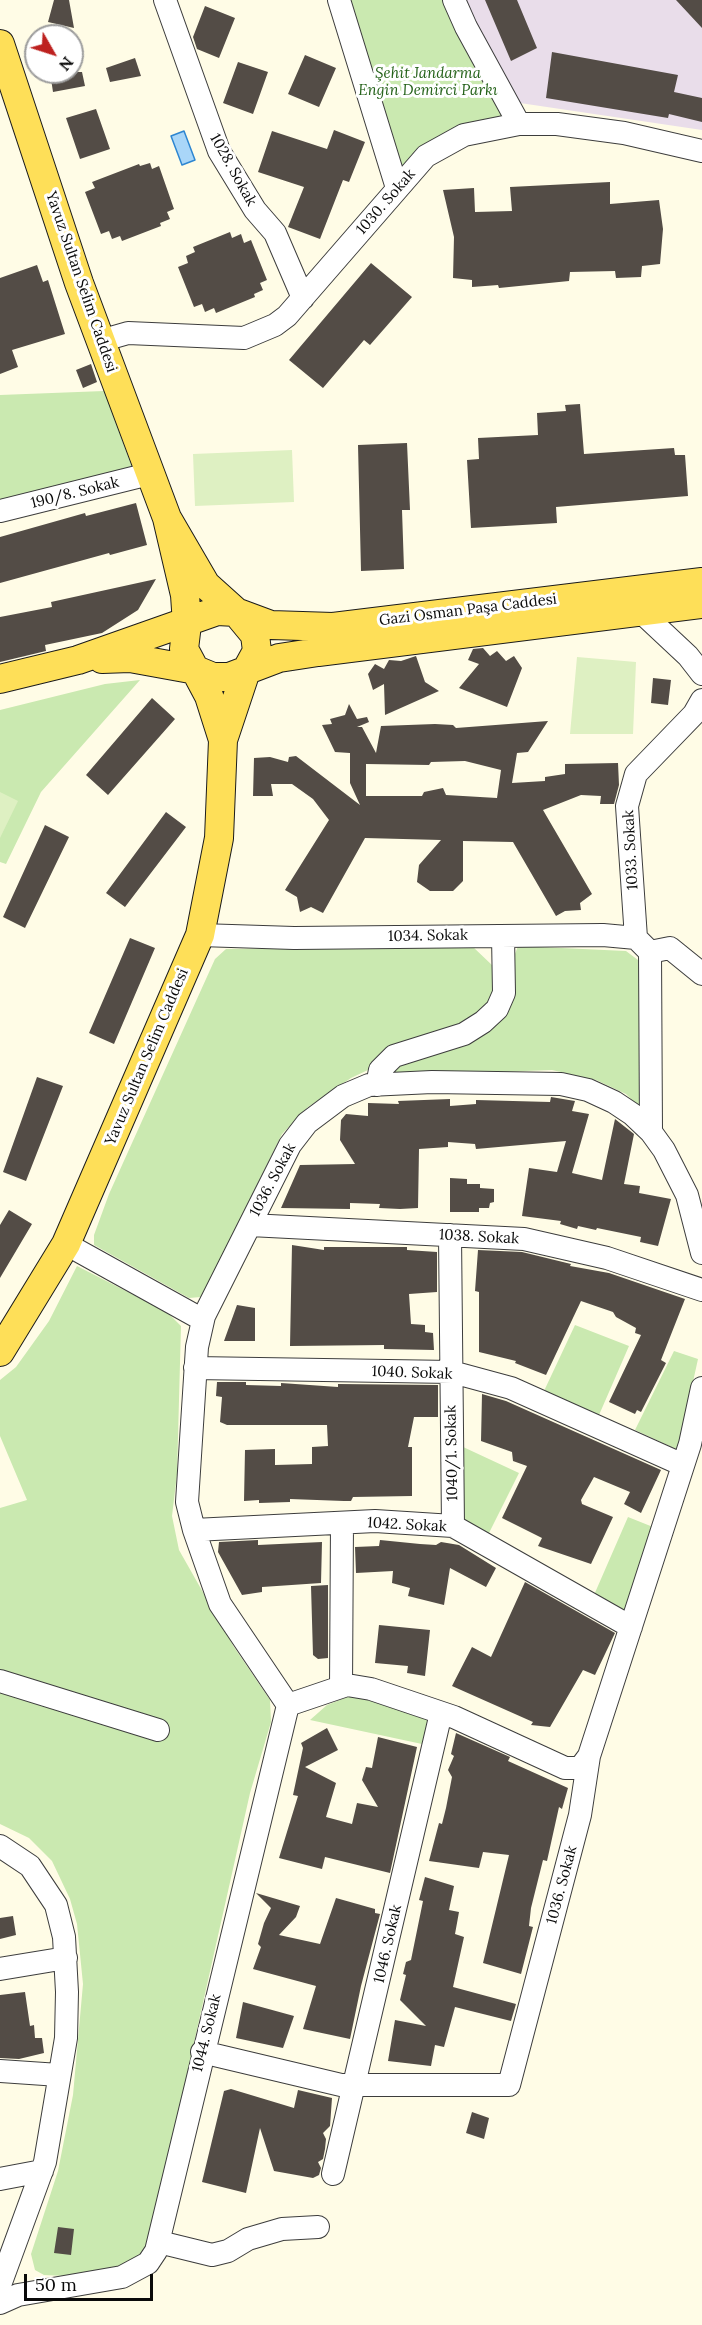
<!DOCTYPE html>
<meta charset="utf-8">
<style>
body{margin:0}
#map{position:relative;width:702px;height:2325px;overflow:hidden;background:#fffce6;font-family:Lora,serif}
canvas{display:block}
.north{position:absolute;left:24px;top:24px;width:60px;height:60px;box-sizing:border-box;background:#fff;border:2px solid #9d9d9d;border-radius:50%;rotate:129deg;font-size:16px;font-weight:700;line-height:24px;text-align:center;color:#0a0a0a}
.north::after{content:'';display:block;margin:auto;width:21px;height:27px;background:#bd211f;clip-path:polygon(50% 0,100% 100%,50% 72%,0 100%)}
.scale{position:absolute;left:24px;top:2274px;width:129px;height:27px;box-sizing:border-box;border:3px solid #0a0a0a;border-top:0;padding-left:8px;font-size:18px;line-height:21px;white-space:nowrap;color:#0a0a0a;-webkit-text-stroke:4px #fff;paint-order:stroke}
</style>
<div id="map">
<canvas width="702" height="2325"></canvas>
<div class="north">N</div>
<div class="scale">50 m</div>
</div>
<script>
const c = document.querySelector('canvas').getContext('2d');
c.lineJoin = 'round';
function fillPath(path, color) {
  c.fillStyle = color;
  c.fill(path, 'evenodd');
}
function poly(rows) {
  const path = new Path2D();
  for (const r of rows) {
    path.moveTo(r[0], r[1]);
    for (let i = 2; i < r.length; i += 2) path.lineTo(r[i], r[i + 1]);
  }
  return path;
}
function trace(path, color, width, dash) {
  c.strokeStyle = color;
  c.lineWidth = width;
  c.lineCap = dash ? 'butt' : 'round';
  c.setLineDash(dash || []);
  c.stroke(path);
}
function label(font, color, halo, rows, align = 'center') {
  c.font = font + ' Lora,serif';
  c.lineWidth = 6;
  c.setLineDash([]);
  c.textBaseline = 'middle';
  c.strokeStyle = halo;
  c.fillStyle = color;
  for (const [text, x, y, turn = 0] of rows) {
    c.save();
    c.translate(x, y);
    c.rotate((+turn || 0) * Math.PI / 180);
    c.textAlign = isNaN(turn) ? turn : align;
    if (halo) c.strokeText(text, 0, 0);
    c.fillText(text, 0, 0);
    c.restore();
  }
}
fillPath(poly([
 [463,0,702,0,702,130,520,103]
]), '#e9ddea');
fillPath(poly([
 [339,0,454,0,519,124,464,135,397,188],
 [104,391,133,470,0,501,0,395],
 [140,680,41,792,6,864,0,862,0,710,105,684],
 [472,946,493,966,497,988,478,1018,351,1078,308,1107,282,1134,201,1297,189,1298,94,1245,94,1235,109,1194,215,959,226,949],
 [518,946,626,951,650,969,645,1113,626,1094,596,1080,552,1070,388,1076,395,1062,487,1028],
 [77,1266,167,1312,181,1326,177,1474,172,1516,179,1550,234,1647,270,1700,271,1722,250,1793,150,2239,146,2250,139,2257,116,2268,66,2276,44,2275,35,2270,31,2254,58,2171,73,2095,83,1984,77,1924,70,1899,52,1861,29,1838,0,1824,0,1508,27,1500,0,1436,0,1380,16,1367,49,1321],
 [575,1325,629,1346,599,1415,544,1391],
 [674,1351,698,1359,678,1450,635,1430],
 [461,1446,519,1473,488,1535,462,1519],
 [628,1517,653,1527,626,1614,594,1595],
 [350,1696,391,1705,429,1719,422,1744,310,1720,327,1705]
]), '#cae9b0');
fillPath(poly([
 [292,450,294,502,195,506,193,454],
 [577,657,636,662,633,734,570,734],
 [0,792,18,801,0,838]
]), '#def0c2');
const water = poly([
 [184,131,195,160,182,165,171,136,184,131]
]);
fillPath(water, '#a9d6f8');
trace(water, '#2e86d1', 1.5);
fillPath(poly([
 [54,0,69,0,74,28,48,22],
 [485,0,517,0,537,48,511,61],
 [676,0,702,0,702,28],
 [205,6,235,18,219,58,197,49,193,37],
 [552,52,678,75,674,92,702,98,702,122,669,114,668,118,546,98],
 [305,55,336,68,319,107,288,94],
 [135,58,141,76,110,82,106,68],
 [238,62,268,72,253,114,223,103],
 [50,72,82,72,85,86,53,92],
 [96,109,110,149,80,159,66,118],
 [334,130,365,142,349,182,343,180,320,239,288,227,304,187,258,172,272,131,327,149],
 [150,163,152,169,159,166,174,209,167,212,170,219,160,223,161,226,122,241,120,236,112,239,109,231,101,234,85,192,95,188,92,182,139,164,140,166],
 [610,182,610,204,659,200,663,229,660,264,642,266,641,277,616,278,615,271,570,272,569,281,499,288,498,285,472,287,472,280,453,278,454,237,443,190,474,188,475,212,512,211,510,187],
 [230,232,232,238,241,234,244,243,251,240,267,280,260,283,263,290,254,294,255,297,216,313,214,308,205,312,202,304,194,307,178,267,188,263,186,256,195,252,193,247],
 [371,263,412,297,370,345,364,340,323,388,289,360],
 [37,265,43,282,48,280,65,334,12,350,18,367,0,374,0,278],
 [91,364,97,382,83,388,76,370],
 [580,404,584,454,674,448,675,455,685,455,688,496,556,507,557,523,471,528,467,460,479,459,478,438,538,435,537,413,566,411,565,405],
 [407,443,410,510,402,510,404,569,361,571,358,445],
 [136,503,147,545,110,555,109,553,0,583,0,537,85,513,86,516],
 [156,579,138,610,102,633,45,645,46,651,0,662,0,617,52,607,51,602],
 [483,648,490,656,497,651,506,661,514,656,522,668,507,707,459,688,479,664,468,660,473,649],
 [416,656,425,682,439,691,385,715,384,684,373,690,368,674,375,664,384,669,389,660,401,661],
 [653,678,671,680,668,705,651,703],
 [152,698,175,719,108,795,86,775],
 [349,704,357,719,367,717,369,722,357,727,362,727,376,753,381,726,435,724,453,725,456,728,548,721,528,752,517,753,512,783,545,781,545,777,565,774,565,764,618,763,619,785,614,804,600,804,601,796,581,795,543,810,592,894,580,903,581,910,565,911,556,916,513,842,463,841,463,881,453,891,430,891,417,882,419,865,441,840,365,838,323,913,311,907,300,912,297,897,285,890,329,820,313,799,292,784,271,784,273,796,253,796,254,758,270,757,288,762,289,757,296,756,360,805,350,783,350,753,335,752,322,725,332,724,330,719,345,715],
 [465,761,501,770,497,798,446,795,443,788,424,792,422,796,366,796,366,764,429,765,431,762],
 [166,812,186,827,125,907,106,893],
 [45,825,69,837,25,928,3,917],
 [130,938,155,948,114,1044,89,1033],
 [37,1077,63,1086,26,1181,3,1172],
 [551,1097,575,1101,572,1111,589,1114,572,1173,602,1180,615,1119,634,1134,624,1184,640,1186,639,1193,671,1199,658,1246,640,1242,641,1237,597,1228,596,1230,578,1226,577,1229,560,1224,561,1221,522,1216,529,1168,557,1172,566,1141,476,1149,475,1144,448,1142,448,1147,419,1149,418,1208,400,1209,379,1208,380,1204,350,1203,350,1209,281,1208,300,1165,355,1164,340,1140,341,1120,346,1114,368,1116,368,1103,399,1104,398,1101,450,1099,450,1106,476,1104,476,1100,550,1102],
 [450,1178,467,1179,467,1184,480,1184,480,1188,494,1189,494,1202,490,1203,489,1208,479,1208,479,1212,450,1212],
 [9,1210,32,1224,0,1278,0,1225],
 [292,1245,324,1250,324,1247,407,1247,407,1250,437,1252,437,1292,409,1294,411,1324,425,1325,425,1332,433,1333,434,1350,384,1349,384,1345,290,1346],
 [478,1250,522,1252,571,1264,570,1266,609,1273,685,1299,661,1360,666,1363,641,1412,637,1410,635,1414,609,1402,641,1335,635,1333,636,1328,616,1317,613,1312,581,1301,546,1375,515,1363,516,1361,479,1352,479,1292,475,1291],
 [237,1305,255,1308,255,1341,224,1341],
 [217,1382,246,1382,246,1385,281,1386,281,1383,338,1387,338,1384,438,1385,438,1417,414,1417,408,1447,412,1447,412,1496,353,1497,351,1501,344,1501,290,1499,290,1502,259,1503,259,1500,244,1501,245,1450,275,1449,275,1465,312,1464,312,1447,328,1446,327,1425,227,1425,220,1422,222,1397,216,1396],
 [482,1394,506,1401,661,1470,641,1513,624,1504,630,1492,594,1477,581,1500,582,1504,613,1517,591,1564,538,1546,542,1538,502,1518,527,1466,513,1461,512,1452,481,1441],
 [258,1540,258,1545,322,1542,321,1583,262,1587,262,1592,242,1595,218,1552,219,1542],
 [380,1540,420,1544,436,1545,441,1542,459,1545,496,1568,486,1587,450,1568,444,1605,408,1596,410,1588,392,1583,393,1571,356,1573,355,1547,379,1546],
 [525,1582,615,1633,595,1675,583,1670,550,1727,531,1725,533,1722,452,1686,472,1647,491,1657],
 [328,1585,328,1658,318,1659,313,1655,311,1586],
 [379,1625,430,1630,425,1676,407,1673,408,1666,375,1663],
 [327,1728,338,1750,305,1767,336,1783,326,1817,352,1824,357,1803,378,1807,362,1780,366,1767,372,1768,378,1737,417,1747,390,1873,325,1857,322,1869,279,1858,298,1796,293,1795,303,1748,301,1743],
 [456,1733,510,1757,508,1761,568,1788,562,1809,559,1807,547,1861,543,1860,531,1908,529,1926,533,1927,521,1974,483,1963,509,1855,483,1852,479,1868,429,1861,439,1823,442,1824,446,1808,452,1777,448,1770,454,1756,451,1754],
 [425,1877,454,1886,449,1910,459,1912,455,1934,464,1937,453,1987,516,2004,511,2021,455,2007,444,2047,435,2045,431,2066,388,2061,395,2020,426,2026,400,2000,406,1975,403,1974,406,1962,411,1960,423,1901,419,1900],
 [256,1893,300,1906,296,1917,279,1935,320,1944,336,1898,375,1909,375,1913,380,1914,361,1986,350,2039,303,2029,316,1986,253,1969,261,1947,258,1944,264,1923,271,1908],
 [13,1916,16,1935,0,1939,0,1918],
 [25,1992,30,2026,34,2025,35,2038,42,2038,44,2053,19,2059,0,2058,0,1995],
 [243,2002,294,2016,283,2048,236,2038],
 [231,2089,294,2108,298,2090,332,2098,330,2126,323,2133,326,2139,325,2149,323,2159,318,2162,321,2168,319,2175,313,2178,274,2171,260,2128,246,2193,202,2182,224,2091],
 [472,2112,489,2118,484,2139,466,2133],
 [58,2227,74,2229,71,2255,54,2253]
]), '#534c46');
const minor = poly([
 [165,0,219,151,255,210,275,233,303,298],
 [339,0,397,188],
 [454,0,466,27,519,124],
 [100,341,128,333,244,338,275,325,287,316,426,156,464,135,519,124,557,124,624,133,702,151],
 [0,511,149,474],
 [641,612,688,656,702,674],
 [200,935,294,938,603,935,636,938,650,952],
 [636,938,627,806,636,774,694,714,702,700],
 [650,952,651,1132],
 [650,952,670,948,702,974],
 [377,1085,380,1070,394,1056,464,1034,483,1022,497,1009,504,993,503,936],
 [250,1225,524,1239,607,1258,702,1290],
 [450,1235,453,1526],
 [66,1244,203,1320],
 [195,1368,452,1372,511,1388,683,1465],
 [194,1530,375,1521,453,1526,631,1627],
 [0,1681,158,1730],
 [341,1687,342,1523],
 [288,1705,220,1604,194,1530,187,1502,197,1347,204,1316,290,1145,307,1123,343,1096,369,1085,432,1082,561,1084,588,1090,614,1102,632,1114,651,1132,664,1150,687,1195,702,1253],
 [288,1705,347,1685,371,1689,454,1717,565,1768,580,1768,589,1756],
 [0,1846,30,1866,56,1905,64,1937,67,1992,66,2038,45,2162,0,2285],
 [0,1969,66,1958],
 [202,2052,341,2085,509,2085,580,1815,589,1756,690,1444,702,1388],
 [0,2071,59,2075],
 [333,2174,441,1713],
 [0,2179,42,2171],
 [159,2242,212,2255,228,2251,248,2239,282,2229,318,2227],
 [0,2303,18,2295,122,2277,148,2263,156,2251,288,1705]
]);
const major = poly([
 [0,44,79,283,167,518,185,595,187,624,184,649,209,696,223,740],
 [102,659,130,658,196,670,213,677,229,677,279,658,318,652,702,604],
 [0,679,78,660,217,611,236,612,271,625,333,627,702,582],
 [0,1352,66,1244,200,935,219,838,223,740,246,671,257,651,255,635,236,612,206,585,167,518]
]);
trace(minor, '#3d3d3d', 24);
trace(major, '#1b1b1b', 30);
trace(minor, '#fff', 22);
trace(major, '#fedf58', 28);
label('italic 15px', '#246219', '#fff', [
 ["Şehit Jandarma",428,74],
 ["Engin Demirci Parkı",428,91]
]);
label('15px', '#0a0a0a', '#fff', [
 ["1028. Sokak",233,170,61],
 ["1030. Sokak",386,202,-49],
 ["Yavuz Sultan Selim Caddesi",81,282,71],
 ["190/8. Sokak",75,493,-14],
 ["Gazi Osman Paşa Caddesi",468,610,-7],
 ["1033. Sokak",631,850,-93],
 ["1034. Sokak",428,936,-1],
 ["Yavuz Sultan Selim Caddesi",147,1057,-67],
 ["1036. Sokak",273,1180,-62],
 ["1038. Sokak",479,1237,3],
 ["1040. Sokak",412,1373,2],
 ["1040/1. Sokak",452,1453,-91],
 ["1042. Sokak",407,1525,3],
 ["1036. Sokak",562,1885,-75],
 ["1046. Sokak",388,1944,-77],
 ["1044. Sokak",207,2033,-76]
]);
</script>
